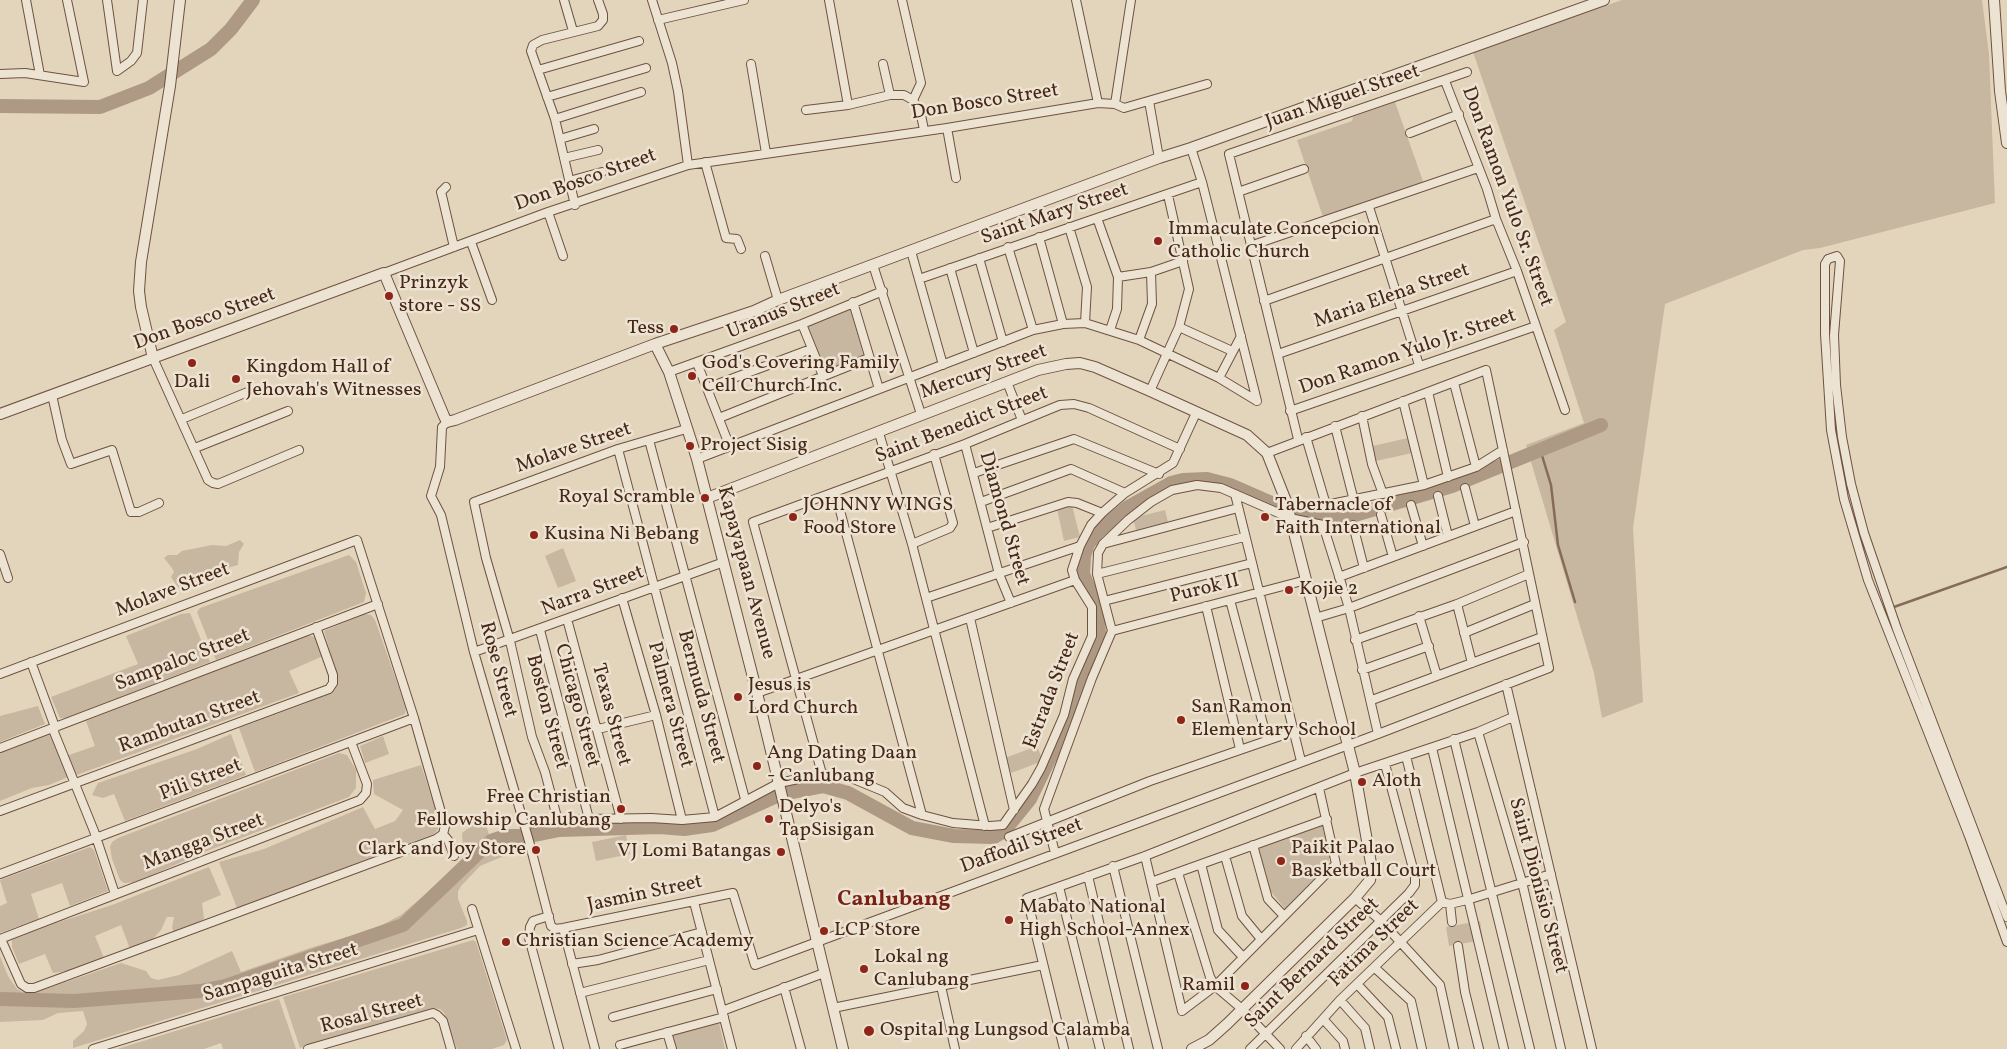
<!DOCTYPE html>
<style>
body{margin:0}
canvas{display:block;background:#e3d4bc}
</style>
<canvas width="2007" height="1049"></canvas>
<script>
const c = document.querySelector('canvas').getContext('2d');
c.lineJoin = 'round';
function fillPath(path, color) {
  c.fillStyle = color;
  c.fill(path, 'evenodd');
}
function poly(rows) {
  const path = new Path2D();
  for (const r of rows) {
    path.moveTo(r[0], r[1]);
    for (let i = 2; i < r.length; i += 2) path.lineTo(r[i], r[i + 1]);
  }
  return path;
}
function trace(path, color, width, dash) {
  c.strokeStyle = color;
  c.lineWidth = width;
  c.lineCap = dash ? 'butt' : 'round';
  c.setLineDash(dash || []);
  c.stroke(path);
}
function label(font, color, halo, rows, align = 'center') {
  c.font = font + ' Vollkorn,serif';
  c.lineWidth = 5;
  c.setLineDash([]);
  c.textBaseline = 'middle';
  c.strokeStyle = halo;
  c.fillStyle = color;
  for (const [text, x, y, turn = 0] of rows) {
    c.save();
    c.translate(x, y);
    c.rotate((+turn || 0) * Math.PI / 180);
    c.textAlign = isNaN(turn) ? turn : align;
    if (halo) c.strokeText(text, 0, 0);
    c.fillText(text, 0, 0);
    c.restore();
  }
}
fillPath(poly([
 [1622,0,1982,0,1989,54,1995,203,1820,248,1803,250,1665,304,1633,528,1643,702,1602,718,1594,673,1526,445,1584,423,1554,330,1566,322,1473,52],
 [1395,102,1424,184,1323,217,1297,140,1352,121,1353,117],
 [851,306,864,358,821,371,805,324],
 [1408,438,1412,453,1376,461,1373,446],
 [1072,505,1080,537,1064,541,1057,509],
 [1165,510,1168,522,1136,530,1133,518],
 [240,540,244,544,239,552,238,565,227,568,223,573,213,574,182,591,177,586,171,577,174,572,172,568,164,558,168,555,177,555,182,551,212,545,226,546],
 [563,548,576,581,558,588,545,556],
 [349,555,356,562,366,593,364,602,216,660,197,612,200,608],
 [190,613,210,662,67,718,60,718,51,697,138,664,126,636,181,614],
 [365,614,371,615,375,620,406,708,405,714,255,772,239,728,304,704,332,691,338,680,324,631],
 [307,635,315,637,323,656,289,671,299,693,74,776,66,756,95,746,86,721],
 [38,706,45,724,0,742,0,716],
 [231,734,246,775,125,821,114,794,103,798,92,795,98,783,197,749],
 [49,735,53,736,68,777,49,785,32,788,0,801,0,753],
 [383,736,389,754,365,763,360,746],
 [1037,746,1043,761,1011,773,1005,758],
 [339,753,347,755,356,770,356,788,349,797,199,854,137,882,124,883,120,880,112,859,110,847,112,842,118,838],
 [421,765,439,821,438,829,434,834,237,908,219,862,264,849,363,807,375,829,395,821,403,810,374,794,373,780],
 [821,783,848,788,879,803,896,817,910,823,951,832,991,834,992,839,951,839,907,830,877,810,847,795,826,789,814,788,788,796,786,790],
 [474,816,484,818,489,835,509,834,515,841,516,851,480,866,462,885,458,891,458,899,467,921,467,925,461,928,73,1048,73,1041,84,1031,87,1024,83,1011,58,1013,43,1020,0,1022,0,956,8,976,17,989,24,993,34,993,121,963,146,971,151,978,158,980,179,975,232,951,241,972,313,947,347,937,363,935,401,915,464,861,462,833,470,827],
 [1322,825,1330,856,1327,865,1285,909,1269,889,1258,846],
 [626,835,630,854,596,861,592,842],
 [90,847,94,850,108,891,70,906,62,883,31,894,39,919,0,933,0,906,7,903,0,880],
 [209,867,221,895,202,903,204,919,187,928,174,932,172,928,174,917,167,917,161,930,151,941,130,949,121,925,95,936,104,958,68,971,53,973,45,954,19,964,12,947,12,940,56,923,112,905],
 [1480,921,1483,940,1449,946,1446,927],
 [473,940,476,942,507,1040,504,1045,492,1049,457,1049,444,1013,440,1009,433,1008,300,1048,283,997],
 [279,999,296,1049,223,1049,221,1043,204,1049,117,1049],
 [719,1023,725,1049,675,1049,671,1036]
]), '#c8b7a0');
trace(poly([
 [1540,449,1551,485,1558,545,1575,602],
 [1877,613,2007,567]
]), '#856b58', 2.5);
trace(poly([
 [0,106,100,107,149,88,211,49,231,29,253,0],
 [0,999,74,1001,200,991,225,986,403,925,491,841,506,836,530,836,559,830,660,827,684,829,712,825,781,794,823,786,848,793,912,828,954,836,994,837,1004,831,1030,799,1063,731,1079,683,1096,647,1099,632,1096,606,1083,574,1084,556,1088,544,1099,531,1128,507,1171,483,1183,480,1207,479,1230,485,1269,502,1309,514,1331,518,1348,517,1452,486,1601,425]
]), '#ae9984', 14);
const minor = poly([
 [26,0,40,75],
 [107,0,117,71,131,61,137,53,143,0],
 [564,0,573,31],
 [652,0,672,63,678,91,688,165],
 [829,0,848,105],
 [902,0,921,83,913,100],
 [1076,0,1098,103],
 [658,20,744,0],
 [751,64,766,153],
 [883,64,890,95],
 [538,70,639,41],
 [0,74,25,73,84,82,67,0],
 [1445,81,1487,189,1496,219,1517,271,1565,410],
 [547,97,646,68],
 [1149,101,1159,158],
 [1115,104,1131,0],
 [806,110,848,105,890,95,904,95,913,100,921,115,924,130],
 [555,119,641,92],
 [947,128,956,178],
 [1410,133,1459,114],
 [560,139,594,129],
 [1191,148,1202,182,1257,401],
 [564,158,598,150],
 [705,162,726,238,737,239,741,249],
 [569,181,602,172],
 [446,187,441,192,443,200,454,247],
 [1238,192,1304,169],
 [575,205,555,119,531,51,533,45,542,40,598,26,603,20,603,14,598,0],
 [1369,207,1419,365],
 [548,212,563,256],
 [1097,218,1118,277,1117,309,1110,330],
 [1069,227,1087,287,1085,323],
 [1039,237,1063,324],
 [471,242,492,300],
 [1250,246,1478,168],
 [1008,247,1033,330],
 [911,251,943,365],
 [765,256,778,300],
 [979,258,1003,342],
 [873,265,921,414],
 [950,268,974,353],
 [384,273,548,212,688,165,947,128,1098,103,1115,104,1124,108,1207,84],
 [1118,277,1151,272,1183,261],
 [919,279,1202,182],
 [1264,301,1496,219],
 [853,302,879,389],
 [802,324,823,376],
 [1179,327,1232,351],
 [1139,340,1152,304,1151,272],
 [1278,354,1517,271],
 [153,358,208,480,213,483,218,484,299,450],
 [697,363,730,447],
 [669,372,802,324,883,291],
 [1219,378,1241,336],
 [1007,382,1022,420],
 [1454,383,1476,467],
 [707,388,811,349],
 [1150,391,1179,327,1189,289,1168,195],
 [1428,392,1448,477],
 [52,395,62,440,71,464,112,450,131,512,139,512,159,503],
 [1403,401,1424,485],
 [1290,411,1536,326],
 [1362,416,1372,464,1383,494],
 [719,418,869,358],
 [182,419,250,391],
 [447,422,442,427,440,467,431,496,441,515,474,652,529,841,551,926,555,929,563,928,733,893,755,965,1378,734,1549,668,1486,370,1267,453],
 [1335,426,1354,501],
 [879,433,912,544,985,826],
 [1306,437,1326,505,1424,485,1476,467,1503,450],
 [1298,439,1229,154,1467,72],
 [649,440,745,799],
 [965,444,999,574,1011,603],
 [195,448,288,411],
 [618,449,715,817],
 [697,459,1033,330,1063,324,1085,323,1139,340,1219,378,1257,401],
 [974,473,1074,439,1159,474],
 [1465,488,1475,526],
 [835,492,922,815],
 [1235,494,1301,761],
 [1438,496,1448,536],
 [981,502,1071,469,1125,493],
 [1411,505,1423,546],
 [1381,515,1393,557],
 [1353,525,1364,568],
 [987,528,1068,502,1077,503,1102,513],
 [912,544,950,528,953,523,934,454],
 [1103,544,1238,508],
 [0,554,8,578],
 [1097,574,1244,537],
 [1339,577,1516,511],
 [622,598,656,715,682,820],
 [926,598,1080,546],
 [1230,600,1267,739],
 [1104,601,1252,563],
 [1457,604,1472,663],
 [1206,606,1240,749],
 [1419,616,1437,676],
 [970,618,1014,810],
 [1315,618,1349,608,1524,542],
 [567,619,621,819],
 [540,630,589,819],
 [1112,631,1306,580],
 [1464,633,1535,604],
 [1355,640,1457,604,1529,574],
 [474,652,724,562],
 [31,662,55,727,54,732,94,831,115,894],
 [1362,670,1429,646],
 [0,674,357,540,414,718,445,826,443,834,436,839,34,988,27,988,21,984,1,939],
 [1506,684,1592,1049],
 [757,693,1075,580],
 [1372,700,1542,637],
 [598,729,656,715],
 [1478,732,1522,882,1561,1049],
 [1454,739,1530,1049],
 [0,748,378,604],
 [1432,748,1504,1049],
 [1406,756,1442,902],
 [822,774,753,522,965,444,1060,405,1074,404,1089,408,1180,449],
 [0,811,329,689,333,683,333,675,316,627],
 [558,821,545,772,532,737,510,641,486,558,474,502,618,449,686,429],
 [524,824,589,819,651,818,682,820,715,817,779,783,822,774,851,778,885,792,903,808,922,815,953,823,990,826,1003,825,1032,784,1041,768,1064,715,1073,679,1092,636,1092,607,1075,580,1072,570,1080,546,1091,525,1102,513,1125,493,1173,463,1196,413],
 [443,834,448,840,454,856],
 [1009,837,1150,781,1295,731],
 [1253,845,1268,899,1284,916],
 [1055,853,1044,809,1092,678,1112,631,1097,574,1098,553,1103,544,1128,520,1151,502,1172,490,1197,485,1221,488,1290,518,1323,525,1349,608,1378,734],
 [1145,856,1182,1011,1215,986,1336,864,1319,788],
 [1225,856,1242,916,1261,939],
 [1201,864,1218,930,1243,957],
 [1113,866,1158,1049],
 [1178,873,1210,977,1215,986,1242,1009,1280,1049],
 [0,874,414,718],
 [1088,876,1129,1049],
 [1151,882,1327,819],
 [1059,887,1100,1049],
 [1355,898,1381,921,1440,985,1454,1049],
 [694,902,732,1049],
 [1442,902,1450,904,1467,900,1551,874],
 [1450,904,1452,922],
 [472,909,516,1049],
 [549,916,533,921,530,927,529,938,559,1049],
 [2007,917,1897,629,1864,533,1851,484,1842,437,1836,385,1834,335,1840,261,1837,256,1828,259,1825,264,1825,334,1831,430,1844,499,1868,580,1969,836,2007,942],
 [563,928,595,1049],
 [0,939,360,800,366,793,367,784,351,742],
 [1458,946,1465,992,1479,1049],
 [572,964,598,960,702,932],
 [1375,968,1411,1001,1422,1049],
 [1357,984,1388,1017,1396,1049],
 [941,986,955,1049],
 [784,987,801,1049],
 [580,993,709,960],
 [1340,1000,1365,1028,1370,1049],
 [833,1008,1043,965],
 [722,1011,824,973],
 [613,1017,717,989],
 [1324,1020,1343,1041,1345,1049],
 [667,1032,672,1049],
 [1306,1036,1316,1049],
 [620,1045,724,1017],
 [93,1049,478,930],
 [308,1049,433,1013,437,1015,443,1021,451,1049],
 [1064,1049,1027,898,1145,856,1355,773,1478,732,1513,717],
 [1250,1049,1409,893,1415,885,1415,876,1385,764],
 [1296,1049,1340,1000,1442,902]
]);
const tertiary = poly([
 [1994,0,2000,91,2007,143],
 [655,344,669,372,697,459,757,693,843,1049],
 [153,358,141,307,139,291,141,262,170,86,180,0],
 [0,414,384,273,444,416,447,422,455,420,655,344,754,311,778,300,1159,158,1191,148,1604,0],
 [707,498,1038,370,1066,364,1080,363,1095,367,1150,391,1247,435,1267,453,1286,501,1355,773,1372,869,1370,880,1355,898,1227,1024,1209,1040,1192,1049]
]);
trace(minor, '#6e5240', 10);
trace(tertiary, '#6e5240', 12);
trace(minor, '#ede3d3', 8);
trace(tertiary, '#ede3d3', 10);
for (const [x, y, r, color] of [
 [1158,241,5,"#8f2418"],
 [389,296,5,"#8f2418"],
 [674,329,5,"#8f2418"],
 [192,363,5,"#8f2418"],
 [692,376,5,"#8f2418"],
 [236,379,5,"#8f2418"],
 [690,446,5,"#8f2418"],
 [705,498,5,"#8f2418"],
 [793,517,5,"#8f2418"],
 [1265,517,5,"#8f2418"],
 [534,535,5,"#8f2418"],
 [1289,590,5,"#8f2418"],
 [738,697,5,"#8f2418"],
 [1181,720,5,"#8f2418"],
 [757,766,5,"#8f2418"],
 [1362,782,5,"#8f2418"],
 [621,809,5,"#8f2418"],
 [769,819,5,"#8f2418"],
 [536,850,5,"#8f2418"],
 [781,852,5,"#8f2418"],
 [1281,861,5,"#8f2418"],
 [1009,920,5,"#8f2418"],
 [824,931,5,"#8f2418"],
 [506,942,5,"#8f2418"],
 [864,969,5,"#8f2418"],
 [1245,986,5,"#8f2418"],
 [869,1031,6,"#8f2418"]
]) {
  const dot = new Path2D();
  dot.arc(x, y, r, 0, 2 * Math.PI);
  c.fillStyle = color;
  c.fill(dot);
  trace(dot, '#ede3d3', 2);
}
label('20px', '#472716', '#ede3d3', [
 ["Juan Miguel Street",1343,98,-19],
 ["Don Bosco Street",985,103,-9],
 ["Don Bosco Street",586,181,-20],
 ["Don Ramon Yulo Sr. Street",1506,197,70],
 ["Saint Mary Street",1055,215,-19],
 ["Maria Elena Street",1392,297,-19],
 ["Uranus Street",784,312,-22],
 ["Don Bosco Street",205,320,-20],
 ["Don Ramon Yulo Jr. Street",1408,353,-19],
 ["Mercury Street",984,373,-19],
 ["Saint Benedict Street",962,426,-21],
 ["Molave Street",574,449,-19],
 ["Diamond Street",1003,519,74],
 ["Kapayapaan Avenue",745,573,75],
 ["Purok II",1205,590,-14],
 ["Molave Street",173,591,-21],
 ["Narra Street",593,592,-21],
 ["Sampaloc Street",183,661,-21],
 ["Rose Street",497,670,75],
 ["Estrada Street",1053,691,-69],
 ["Bermuda Street",700,697,75],
 ["Palmera Street",669,705,75],
 ["Chicago Street",576,706,75],
 ["Boston Street",546,712,75],
 ["Texas Street",610,715,75],
 ["Rambutan Street",190,723,-20],
 ["Pili Street",201,781,-21],
 ["Mangga Street",204,843,-21],
 ["Daffodil Street",1022,847,-20],
 ["Saint Dionisio Street",1537,886,75],
 ["Jasmin Street",645,895,-12],
 ["Fatima Street",1375,944,-44],
 ["Saint Bernard Street",1313,964,-44],
 ["Sampaguita Street",281,974,-17],
 ["Rosal Street",372,1015,-15]
]);
label('20px', '#472716', '#ede3d3', [
 ["Immaculate Concepcion",1168,230],
 ["Catholic Church",1168,253],
 ["Prinzyk",399,284],
 ["store - SS",399,307],
 ["Tess",664,329,"right"],
 ["God's Covering Family",702,364],
 ["Cell Church Inc.",702,387],
 ["Kingdom Hall of",246,368],
 ["Jehovah's Witnesses",246,391],
 ["Dali",192,383,"center"],
 ["Project Sisig",700,446],
 ["Royal Scramble",695,498,"right"],
 ["JOHNNY WINGS",803,506],
 ["Food Store",803,529],
 ["Tabernacle of",1275,506],
 ["Faith International",1275,529],
 ["Kusina Ni Bebang",544,535],
 ["Kojie 2",1299,590],
 ["Jesus is",748,686],
 ["Lord Church",748,709],
 ["San Ramon",1191,708],
 ["Elementary School",1191,731],
 ["Ang Dating Daan",767,754],
 ["- Canlubang",767,777],
 ["Aloth",1372,782],
 ["Free Christian",611,798,"right"],
 ["Fellowship Canlubang",611,821,"right"],
 ["Delyo's",779,808],
 ["TapSisigan",779,831],
 ["Paikit Palao",1291,849],
 ["Basketball Court",1291,872],
 ["Clark and Joy Store",526,850,"right"],
 ["VJ Lomi Batangas",771,852,"right"],
 ["Mabato National",1019,908],
 ["High School-Annex",1019,931],
 ["LCP Store",834,931],
 ["Christian Science Academy",516,942],
 ["Lokal ng",874,958],
 ["Canlubang",874,981],
 ["Ramil",1235,986,"right"],
 ["Ospital ng Lungsod Calamba",880,1031]
], 'left');
label('bold 22px', '#7a1f14', '#ede3d3', [
 ["Canlubang",894,901]
]);
</script>
